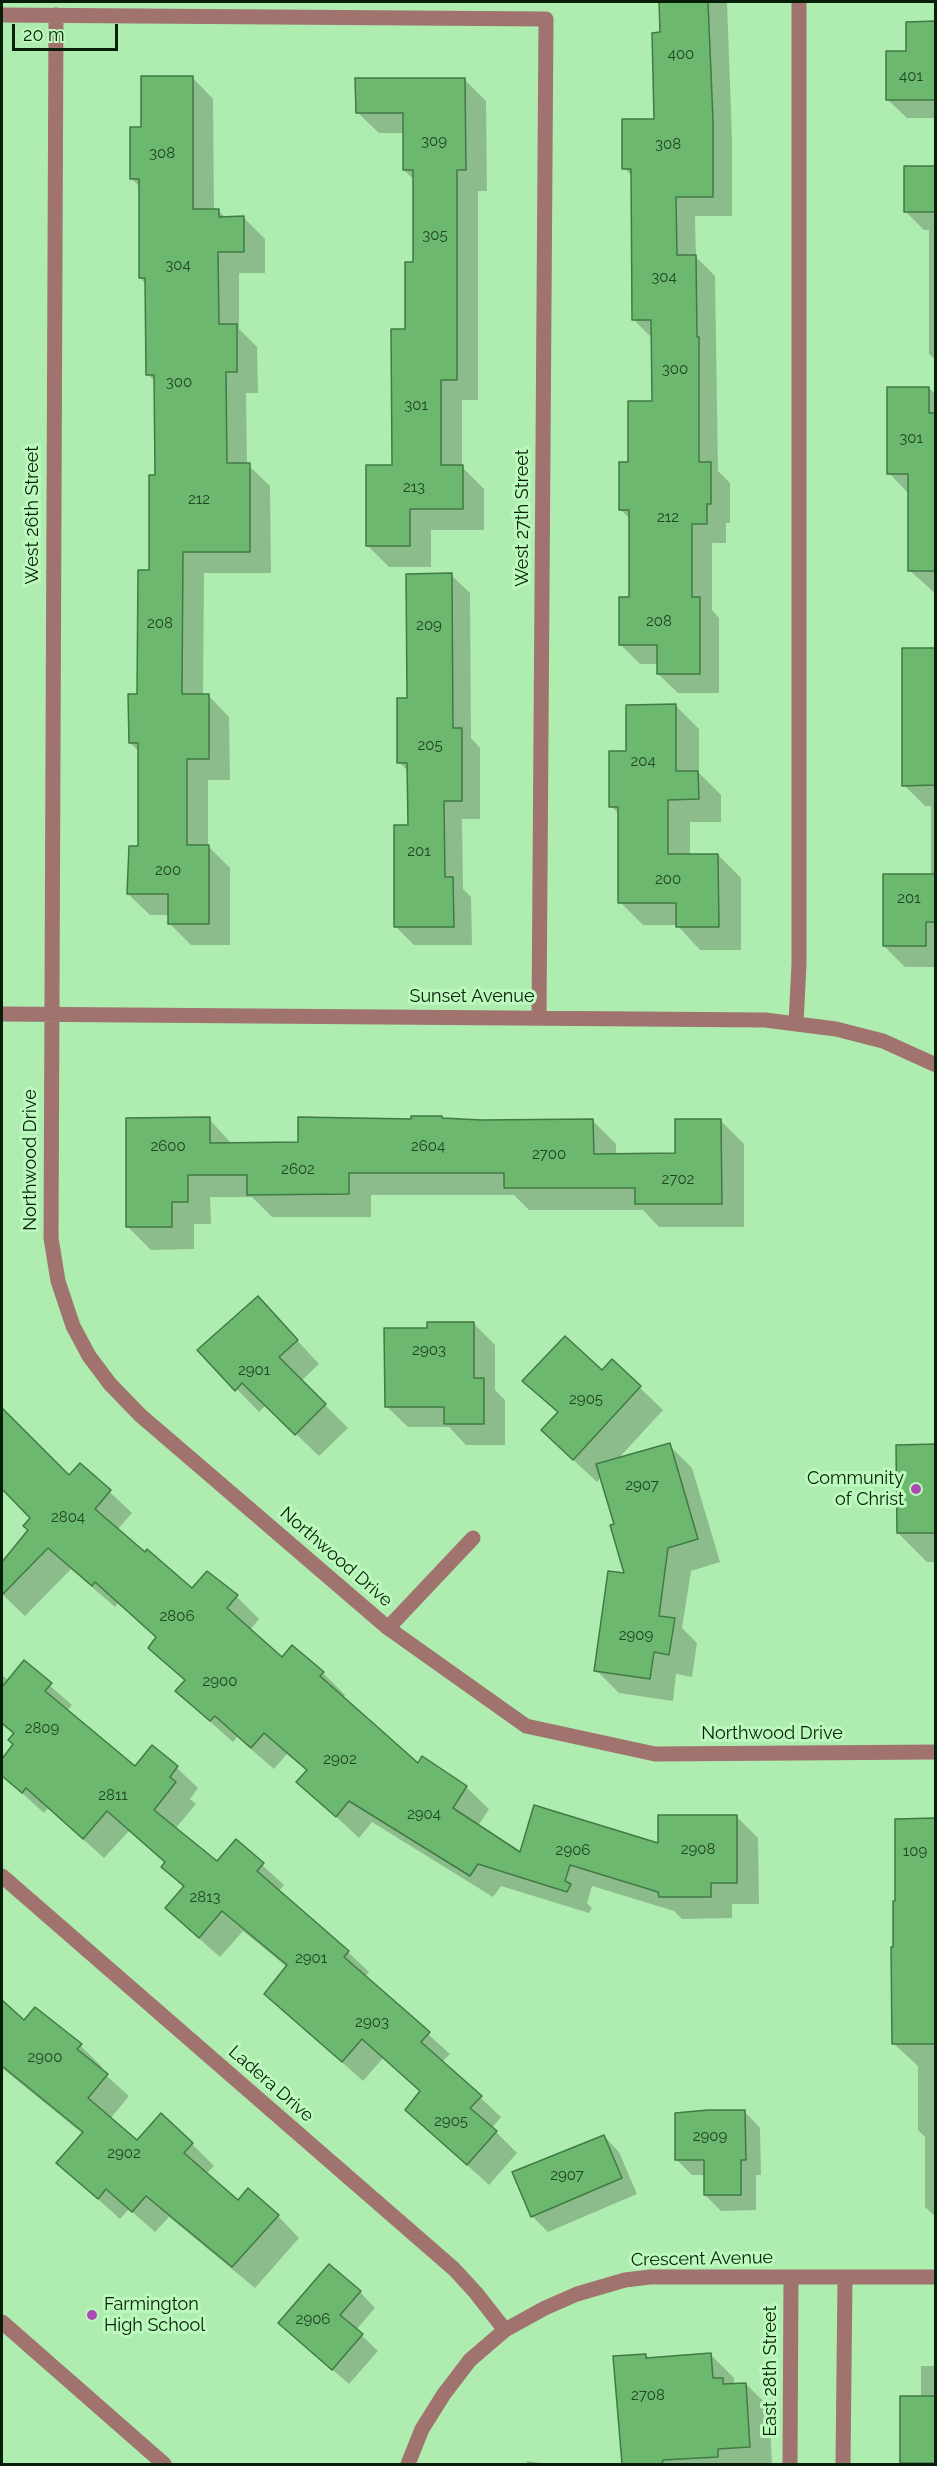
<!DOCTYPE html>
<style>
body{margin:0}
#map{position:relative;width:937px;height:2466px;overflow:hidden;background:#afecb0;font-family:Raleway,sans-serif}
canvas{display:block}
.frame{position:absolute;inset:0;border:3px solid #071f09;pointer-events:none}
.scale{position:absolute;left:12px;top:24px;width:106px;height:27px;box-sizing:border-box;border:3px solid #071f09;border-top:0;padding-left:8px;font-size:18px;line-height:21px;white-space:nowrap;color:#071f09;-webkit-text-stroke:4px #bcf9bc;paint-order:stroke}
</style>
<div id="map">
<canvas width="937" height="2466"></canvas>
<div class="frame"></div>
<div class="scale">20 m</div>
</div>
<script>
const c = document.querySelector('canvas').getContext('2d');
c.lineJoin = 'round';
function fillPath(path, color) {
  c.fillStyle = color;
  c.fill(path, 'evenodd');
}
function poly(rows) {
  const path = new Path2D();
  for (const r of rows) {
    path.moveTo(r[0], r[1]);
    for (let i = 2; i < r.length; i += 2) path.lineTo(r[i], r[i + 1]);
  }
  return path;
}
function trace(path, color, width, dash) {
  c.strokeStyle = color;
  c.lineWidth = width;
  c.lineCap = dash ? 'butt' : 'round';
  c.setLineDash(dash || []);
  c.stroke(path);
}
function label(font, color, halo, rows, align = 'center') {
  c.font = font + ' Raleway,sans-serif';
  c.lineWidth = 6;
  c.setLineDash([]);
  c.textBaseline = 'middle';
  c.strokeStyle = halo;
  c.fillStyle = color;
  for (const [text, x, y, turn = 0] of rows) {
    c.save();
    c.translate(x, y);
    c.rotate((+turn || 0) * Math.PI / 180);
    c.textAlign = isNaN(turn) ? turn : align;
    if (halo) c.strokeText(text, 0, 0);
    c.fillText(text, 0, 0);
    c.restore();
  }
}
fillPath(poly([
 [660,2,727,2,732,140,732,216,695,216,696,257,715,276,718,471,730,483,730,523,726,523,726,543,712,543,712,610,719,618,719,693,678,693,658,674,658,664,640,664,620,644,630,599,630,519,621,510,630,464,654,403,653,339,633,319,633,177,624,168,656,120,661,34],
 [936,23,936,118,907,118,888,100,908,53],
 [192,77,213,99,214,211,219,211,226,218,244,218,265,239,265,273,239,273,239,329,257,347,258,393,246,393,247,464,270,486,271,573,204,573,203,695,208,695,229,717,230,780,208,780,208,846,230,868,230,945,191,945,169,923,169,915,150,915,128,894,140,847,140,752,130,743,138,696,157,476,156,382,147,374,146,284,140,278,140,187,132,179,142,128],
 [464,79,486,101,487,191,478,191,478,400,462,400,462,467,484,489,484,530,431,530,431,567,389,567,367,545,393,467,414,263,414,180,404,170,404,133,379,133,357,112],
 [936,168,936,360,929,354,929,230,924,230,906,212],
 [929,388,936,395,936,594,909,570,909,494,889,473],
 [451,575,470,593,471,738,480,748,480,819,462,819,463,889,471,897,472,945,414,945,396,927,409,826,409,772,399,762,409,700],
 [936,649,936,967,905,967,884,946,931,876,931,806,925,806,904,785],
 [676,706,699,729,699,773,721,795,721,822,690,822,690,855,718,855,741,878,741,950,700,950,677,925,643,925,620,902,620,815,611,806,627,753],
 [442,1117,444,1120,593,1121,616,1144,616,1155,676,1154,721,1121,744,1144,744,1227,659,1227,643,1210,529,1210,514,1195,371,1195,371,1217,272,1217,252,1197,210,1197,211,1224,194,1224,194,1249,151,1250,128,1227,209,1119,232,1144,300,1144,413,1120],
 [258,1298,319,1364,301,1381,348,1428,319,1456,266,1405,259,1412,200,1351],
 [473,1323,495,1345,495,1390,505,1400,505,1445,466,1445,449,1427,408,1427,386,1406,429,1329],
 [612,1361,663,1410,617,1460,669,1445,692,1468,720,1562,691,1571,682,1628,697,1643,692,1677,676,1674,673,1701,619,1693,596,1670,626,1575,616,1525,601,1477,597,1482,566,1453,558,1413,524,1381,602,1372],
 [2,1410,69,1477,81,1465,132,1513,117,1530,192,1590,208,1573,237,1597,259,1619,250,1630,283,1659,323,1673,345,1695,342,1698,418,1765,423,1759,466,1787,489,1809,478,1826,521,1854,660,1845,736,1816,758,1838,759,1904,732,1904,732,1918,682,1919,674,1911,592,1886,587,1903,592,1908,589,1913,501,1886,493,1897,372,1822,359,1838,299,1782,307,1771,287,1754,274,1769,237,1737,233,1742,199,1712,177,1690,185,1681,150,1647,157,1638,118,1603,115,1607,71,1569,25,1616,2,1594,2,1564,30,1530,32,1518,2,1487],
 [936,1446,936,1562,927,1562,898,1533],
 [24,1663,72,1705,67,1711,135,1768,152,1747,177,1768,198,1788,190,1799,196,1804,175,1829,217,1863,236,1841,284,1885,278,1892,348,1952,369,1972,365,1977,450,2054,442,2062,501,2117,492,2128,517,2153,489,2185,407,2110,421,2092,383,2058,363,2081,266,1994,287,1967,243,1931,220,1957,187,1928,167,1908,184,1888,163,1867,166,1864,129,1831,104,1858,48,1808,44,1813,2,1775,2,1761,15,1744,14,1735,2,1725,2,1675,9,1681],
 [936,1820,936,2217,925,2207,925,2137,918,2130,918,2066,893,2043,894,1948],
 [2,2002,25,2022,36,2009,81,2046,102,2067,100,2070,129,2096,110,2119,137,2142,192,2144,214,2166,206,2174,238,2202,278,2216,299,2238,255,2288,169,2217,155,2232,129,2209,120,2219,58,2163,83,2134,3,2069,2,2070],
 [745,2112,760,2128,761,2175,756,2175,756,2210,721,2211,705,2195,705,2175,692,2175,676,2159],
 [604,2136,619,2152,637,2194,548,2232,532,2216],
 [360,2292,375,2308,356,2330,378,2351,349,2384,296,2338],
 [645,2355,650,2359,711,2355,734,2378,734,2385,746,2384,769,2407,772,2464,659,2464,654,2460],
 [921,2366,936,2366,936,2464,903,2464,902,2463,921,2398],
 [527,2461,547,2464,527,2464]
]), '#0003');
const building = poly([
 [659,2,708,2,713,120,713,197,676,197,677,255,696,255,697,337,699,337,699,462,711,462,711,504,707,504,707,524,692,524,692,597,700,597,700,674,657,674,657,645,619,645,619,597,629,597,629,510,619,510,619,462,628,462,628,401,652,401,651,320,632,320,631,169,622,169,622,119,654,119,652,33,660,32,659,2],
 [936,21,936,100,886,100,886,51,906,51,906,22,936,21],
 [141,76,193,76,193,209,219,209,219,217,244,216,244,252,218,252,219,324,237,324,237,372,226,372,227,463,250,463,250,552,183,552,182,694,209,694,209,759,187,759,187,845,209,845,209,924,168,924,168,894,127,894,129,846,138,846,138,743,129,743,128,694,137,694,138,570,149,570,149,475,155,475,154,375,146,375,145,278,139,278,139,179,130,179,130,127,141,127,141,76],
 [355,78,465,78,466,170,457,170,457,380,441,380,441,465,463,465,463,509,410,509,410,546,366,546,366,465,392,465,391,329,405,329,405,262,413,262,413,170,403,170,403,113,356,113,355,78],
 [904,166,936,166,936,212,904,212,904,166],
 [887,387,929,387,929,413,936,413,936,571,908,571,908,474,887,474,887,387],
 [452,573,453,728,462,728,462,801,444,801,445,877,453,877,454,927,394,927,394,825,408,825,407,763,397,763,397,698,407,698,406,574,452,573],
 [902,648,936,648,936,785,902,786,902,648],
 [676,704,676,771,698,771,699,799,668,800,668,854,718,854,719,927,676,927,676,903,618,903,618,807,609,807,609,751,626,751,626,705,676,704],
 [883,874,936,874,936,922,926,922,926,946,883,946,883,874],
 [411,1116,442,1116,442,1118,481,1120,593,1119,594,1154,675,1153,675,1119,721,1119,722,1204,635,1204,635,1188,504,1188,504,1173,349,1173,349,1194,247,1195,247,1175,188,1175,188,1202,172,1202,172,1227,126,1227,126,1118,210,1117,210,1143,298,1142,298,1117,411,1119,411,1116],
 [258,1296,298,1340,279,1357,326,1404,295,1435,242,1383,235,1391,197,1350,258,1296],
 [427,1322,474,1322,474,1378,484,1378,484,1424,444,1424,444,1407,385,1407,384,1328,427,1328,427,1322],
 [565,1336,602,1370,612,1359,641,1386,573,1460,541,1430,558,1412,522,1381,565,1336],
 [2,1408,69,1475,80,1463,111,1490,95,1509,145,1552,147,1549,192,1588,207,1571,238,1595,227,1608,282,1657,292,1645,324,1672,320,1676,418,1763,422,1756,467,1786,453,1808,520,1852,534,1805,658,1843,658,1815,737,1815,737,1883,711,1883,711,1897,659,1897,658,1892,570,1865,565,1881,571,1884,567,1892,478,1864,470,1876,349,1801,336,1817,296,1782,307,1770,264,1733,251,1748,215,1716,210,1721,175,1691,185,1680,148,1648,156,1637,95,1582,92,1586,48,1548,2,1595,2,1562,28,1530,23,1526,30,1518,2,1489,2,1408],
 [670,1443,698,1539,668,1548,659,1616,675,1618,669,1655,654,1652,650,1679,594,1671,608,1571,624,1573,610,1525,614,1524,596,1464,670,1443],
 [936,1444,936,1533,897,1533,896,1445,936,1444],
 [24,1660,52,1683,45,1691,135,1766,152,1745,178,1766,170,1777,176,1782,154,1810,217,1861,236,1839,264,1863,257,1871,349,1951,344,1957,430,2032,421,2042,482,2096,470,2108,497,2131,467,2165,405,2110,420,2091,362,2039,342,2062,264,1994,287,1965,222,1911,199,1938,165,1908,184,1886,161,1867,165,1862,107,1811,83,1839,26,1788,22,1793,2,1776,2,1759,13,1744,8,1740,14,1733,2,1723,2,1687,24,1660],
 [936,1818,936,2044,892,2044,891,1947,893,1947,893,1901,895,1901,895,1819,936,1818],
 [2,2000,24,2020,35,2007,82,2044,77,2049,108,2074,88,2098,137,2140,161,2113,193,2143,184,2153,238,2200,248,2188,279,2215,232,2267,146,2196,132,2212,106,2189,98,2199,56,2163,83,2132,2,2066,2,2000],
 [708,2110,745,2110,746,2160,741,2160,741,2195,704,2195,704,2160,675,2160,675,2113,708,2110],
 [604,2135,622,2178,531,2217,512,2172,604,2135],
 [329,2264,361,2291,340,2315,363,2334,332,2370,278,2323,329,2264],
 [711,2353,713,2378,723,2378,723,2384,746,2383,750,2447,718,2449,718,2457,663,2460,662,2464,622,2464,613,2356,646,2354,646,2358,711,2353],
 [900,2396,936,2396,936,2463,900,2463,900,2396]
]);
fillPath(building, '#6cb86f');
trace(building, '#417a44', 1.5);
trace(poly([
 [2,15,546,19,539,1017],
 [56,15,51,1238,58,1281,73,1326,89,1356,110,1384,140,1415,388,1628,526,1726,655,1754,936,1752],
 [2,1014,765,1020,836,1029,883,1041,936,1065],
 [796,1023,799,964,799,2],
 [388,1628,473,1538],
 [2,1876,454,2269,476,2293,505,2330],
 [2,2322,164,2464],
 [408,2464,422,2429,444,2394,470,2360,505,2330,545,2308,577,2294,625,2280,650,2277,936,2277],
 [790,2464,791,2277],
 [843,2464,845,2277]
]), '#a0736f', 15);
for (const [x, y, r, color] of [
 [916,1489,6,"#ab4ab2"],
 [92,2315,6,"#ab4ab2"]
]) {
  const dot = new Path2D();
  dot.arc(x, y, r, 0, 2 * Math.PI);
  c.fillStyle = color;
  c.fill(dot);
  trace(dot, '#bcf9bc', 2);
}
label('15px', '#204522', null, [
 ["400",681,54],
 ["401",911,76],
 ["309",434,141],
 ["308",668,144],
 ["308",162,153],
 ["305",435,235],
 ["304",178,265],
 ["304",664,277],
 ["300",675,369],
 ["300",179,382],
 ["301",416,405],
 ["301",911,438],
 ["213",414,487],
 ["212",199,499],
 ["212",668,517],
 ["208",659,621],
 ["208",160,623],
 ["209",429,625],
 ["205",430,745],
 ["204",643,761],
 ["201",419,851],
 ["200",168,870],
 ["200",668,879],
 ["201",909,898],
 ["2600",168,1146],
 ["2604",428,1146],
 ["2700",549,1154],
 ["2602",298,1169],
 ["2702",678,1179],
 ["2903",429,1350],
 ["2901",254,1370],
 ["2905",586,1399],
 ["2907",642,1485],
 ["2804",68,1517],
 ["2806",177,1616],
 ["2909",636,1635],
 ["2900",220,1681],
 ["2809",42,1728],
 ["2902",340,1759],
 ["2811",113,1795],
 ["2904",424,1814],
 ["2908",698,1849],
 ["2906",573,1850],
 ["109",915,1851],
 ["2813",205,1897],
 ["2901",311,1958],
 ["2903",372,2022],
 ["2900",45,2057],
 ["2905",451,2121],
 ["2909",710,2136],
 ["2902",124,2153],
 ["2907",567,2175],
 ["2906",313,2319],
 ["2708",648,2395]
]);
label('18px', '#071f09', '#bcf9bc', [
 ["West 26th Street",33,515,-90],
 ["West 27th Street",523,518,-90],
 ["Sunset Avenue",472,997],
 ["Northwood Drive",31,1160,-90],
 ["Northwood Drive",336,1557,41],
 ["Northwood Drive",772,1734],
 ["Ladera Drive",271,2084,41],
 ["Crescent Avenue",702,2259,-1],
 ["East 28th Street",771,2371,-90]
]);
label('18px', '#071f09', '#bcf9bc', [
 ["Community",904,1479],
 ["of Christ",904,1500],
 ["Farmington",104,2305,"left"],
 ["High School",104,2326,"left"]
], 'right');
</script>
